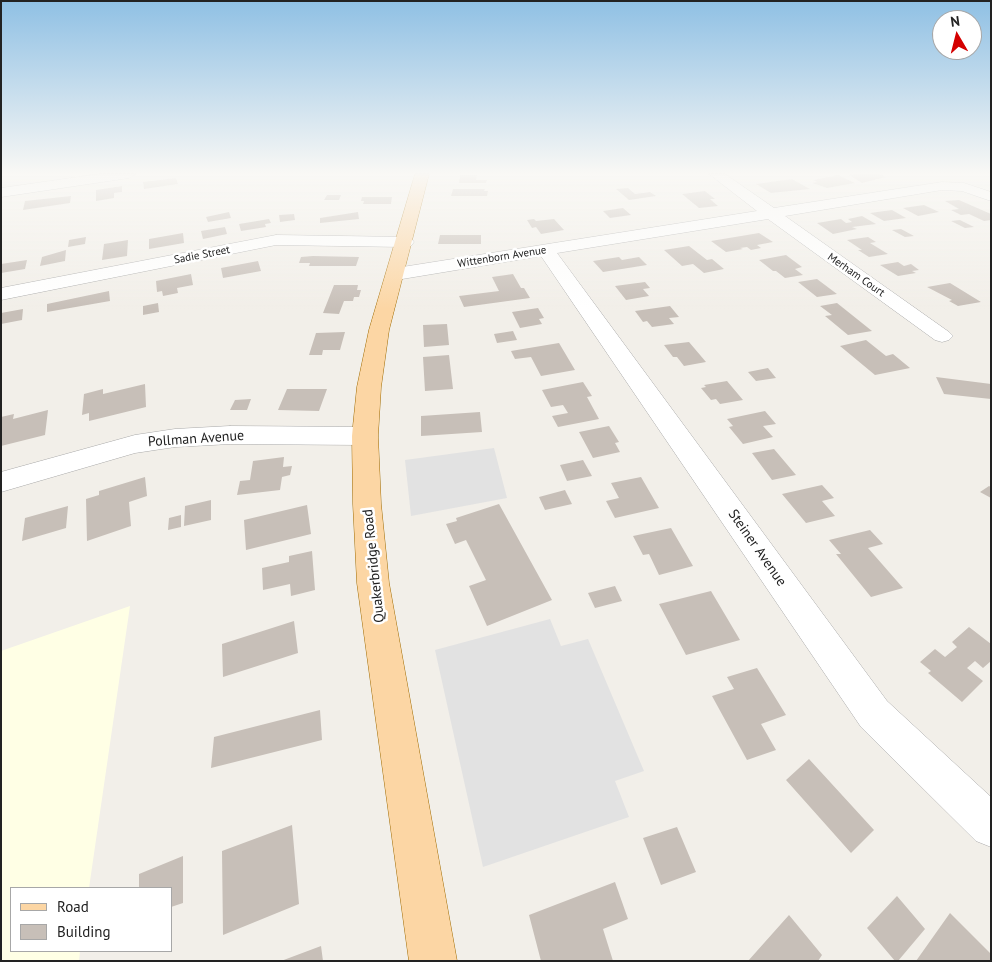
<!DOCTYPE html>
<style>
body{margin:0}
#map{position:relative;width:992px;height:962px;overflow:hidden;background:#f2efe9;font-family:"PT Sans",sans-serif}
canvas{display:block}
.frame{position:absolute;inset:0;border:2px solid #222;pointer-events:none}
.legend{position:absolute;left:10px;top:887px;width:162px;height:65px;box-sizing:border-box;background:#fff;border:1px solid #a7a7a7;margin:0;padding:6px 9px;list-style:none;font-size:15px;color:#222}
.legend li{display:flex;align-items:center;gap:10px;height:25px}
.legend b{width:25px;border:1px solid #a7a7a7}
.north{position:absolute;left:932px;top:10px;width:50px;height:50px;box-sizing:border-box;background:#fff;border:1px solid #a7a7a7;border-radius:50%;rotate:352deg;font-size:14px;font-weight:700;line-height:20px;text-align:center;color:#222}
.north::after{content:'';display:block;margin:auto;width:18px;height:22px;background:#d40000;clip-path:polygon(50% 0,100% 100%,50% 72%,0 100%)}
</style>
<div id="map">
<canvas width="992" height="962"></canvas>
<div class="frame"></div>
<ul class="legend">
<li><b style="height:6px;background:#fcd6a4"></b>Road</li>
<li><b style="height:14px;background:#c7bfb8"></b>Building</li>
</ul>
<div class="north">N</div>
</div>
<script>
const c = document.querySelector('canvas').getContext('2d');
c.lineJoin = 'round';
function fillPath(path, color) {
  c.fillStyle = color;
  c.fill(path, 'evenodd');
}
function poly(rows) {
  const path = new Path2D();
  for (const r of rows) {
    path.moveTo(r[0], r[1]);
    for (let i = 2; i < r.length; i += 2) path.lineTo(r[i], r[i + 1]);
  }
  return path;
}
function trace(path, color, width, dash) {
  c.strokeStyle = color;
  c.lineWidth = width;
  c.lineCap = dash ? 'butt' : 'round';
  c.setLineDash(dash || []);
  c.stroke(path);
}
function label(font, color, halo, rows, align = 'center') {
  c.font = font + ' "PT Sans",sans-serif';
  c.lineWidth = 5;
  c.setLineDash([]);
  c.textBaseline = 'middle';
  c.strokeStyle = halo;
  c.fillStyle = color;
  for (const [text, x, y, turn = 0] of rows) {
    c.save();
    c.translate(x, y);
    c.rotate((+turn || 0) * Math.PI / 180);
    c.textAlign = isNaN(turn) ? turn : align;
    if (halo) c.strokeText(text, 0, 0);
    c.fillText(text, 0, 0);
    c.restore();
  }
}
fillPath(poly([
 [130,606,89,888,11,888,11,951,80,951,79,961,1,961,1,651]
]), '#ffffe5');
fillPath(poly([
 [494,448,507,498,411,516,405,460],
 [550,619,561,646,588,639,644,771,615,781,629,817,483,867,435,650]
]), '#e2e2e2');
fillPath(poly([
 [858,174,880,174,886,177,862,183,849,175],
 [460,175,477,175,476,180,487,180,486,183,459,183],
 [838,175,855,183,827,188,812,183,817,182,813,180],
 [176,178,178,184,144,189,143,182],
 [792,179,810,189,771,193,756,184],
 [122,186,122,192,114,193,114,198,96,201,96,190],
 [628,188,635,194,650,192,656,196,629,200,616,189],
 [453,189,485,189,484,191,488,191,487,196,451,196],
 [705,191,715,199,710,199,718,206,699,208,682,194],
 [327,195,341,195,339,200,324,200],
 [71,196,70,203,23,210,25,201],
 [362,197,392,197,391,204,363,204,364,201,361,201],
 [959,200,991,214,991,220,984,221,969,214,961,215,951,210,959,209,945,201],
 [924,205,939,212,918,216,903,208],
 [623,208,631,215,610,218,603,211],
 [892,210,906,218,884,221,870,213],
 [229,212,231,218,208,222,206,217],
 [358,212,359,219,320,223,320,218],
 [294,214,295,220,280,222,279,215],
 [862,216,876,224,852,227,857,229,833,234,817,223,841,219,846,223,852,222,848,219],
 [269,219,271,223,265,224,266,227,241,231,239,224],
 [534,219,536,221,554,219,564,230,541,234,536,227,532,228,527,220],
 [960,220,974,227,965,228,951,221],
 [225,227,227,234,203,239,201,231],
 [901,229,914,236,905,237,892,230],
 [183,233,184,243,149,249,149,239],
 [759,233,773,242,757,245,761,248,751,250,747,247,740,248,743,249,726,252,711,241],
 [440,235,481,235,481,244,438,244],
 [86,237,85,244,68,247,69,240],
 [868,237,876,242,870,243,888,254,869,257,858,250,862,250,847,240],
 [128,240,127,256,102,260,104,244],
 [689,246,707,260,712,259,724,269,704,273,693,264,682,266,664,250],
 [66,250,65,261,40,266,42,257],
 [786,255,802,267,795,269,803,275,785,278,776,271,773,271,759,260],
 [313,256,359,257,356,266,309,266,310,263,299,263,301,257],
 [619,257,622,260,639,257,647,265,603,272,593,261],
 [27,260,25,269,1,273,1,264],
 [258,261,261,271,223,278,221,268],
 [898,262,904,266,911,264,919,270,912,271,916,273,898,276,880,265],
 [191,274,193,285,177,288,178,293,163,296,162,291,157,292,156,281],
 [513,274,521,288,524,288,530,298,464,307,459,296,499,291,492,277],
 [817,279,837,294,817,297,798,282],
 [645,282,650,288,643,289,649,296,626,300,615,286],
 [950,283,981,302,958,306,949,301,952,300,927,287],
 [334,285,358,285,357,290,361,290,359,297,354,297,353,301,344,301,339,314,323,313],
 [109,291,110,301,47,312,47,304],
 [158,303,159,312,143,315,143,306],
 [837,303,872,331,848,335,825,316,832,315,820,306],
 [670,306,679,317,669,318,674,324,652,327,647,321,643,322,635,311],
 [538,308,544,318,539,319,542,324,520,328,512,312],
 [23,309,22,320,1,324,1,313],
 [447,324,449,345,424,347,423,325],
 [513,331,517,340,497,343,494,334],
 [345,332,340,350,323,350,322,355,309,355,316,333],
 [866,340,886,356,893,354,910,368,875,375,840,346],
 [689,342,706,362,684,366,677,357,673,357,664,345],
 [559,343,575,370,541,376,531,357,515,359,511,351],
 [449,355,453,389,425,391,423,357],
 [768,368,776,378,756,381,748,372],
 [936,377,991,384,991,399,944,394],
 [727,381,743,400,720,404,716,399,711,400,701,388,706,387,704,385],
 [583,382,592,396,587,397,599,419,558,427,552,416,568,413,563,405,551,407,542,390],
 [145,384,146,407,89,421,89,413,82,415,84,394,103,389,103,394],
 [287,389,327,389,319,411,278,410],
 [251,399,247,410,230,410,235,400],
 [48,410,45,435,1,446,1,417,14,414,13,419],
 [765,411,776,424,763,426,773,437,743,444,729,427,733,426,727,419],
 [480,412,482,432,421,436,421,416],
 [609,426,619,442,615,443,620,452,593,458,579,432],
 [774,449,796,475,772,480,752,453],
 [284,457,283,467,292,466,290,475,282,477,280,490,237,495,240,481,250,480,253,461],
 [583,460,592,476,567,481,560,465],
 [145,477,147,496,129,502,131,526,87,541,86,499,99,495,99,491],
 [641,477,659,508,615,518,606,501,619,498,611,483],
 [822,485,834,498,822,501,835,516,806,523,782,494],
 [989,486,991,487,991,498,980,492],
 [565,490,572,504,545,510,539,497],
 [211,500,211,520,184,526,185,506],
 [499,504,552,600,487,626,469,586,486,580,466,540,455,544,446,524,457,521,456,518],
 [307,505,311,534,246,550,244,520],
 [68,506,66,528,22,541,25,518],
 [181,515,181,527,168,530,169,518],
 [671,528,693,566,659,575,649,554,643,555,633,536],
 [870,530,883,544,868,548,903,588,871,597,836,554,841,554,829,540],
 [312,551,315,590,291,596,290,584,263,590,262,568,289,562,289,556],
 [615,586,622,601,595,608,588,593],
 [711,591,740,640,686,655,659,604],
 [294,621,298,653,223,677,222,644],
 [969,627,991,644,991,661,983,668,975,661,967,668,983,681,962,702,928,673,931,671,920,662,935,649,945,657,957,647,952,642],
 [757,668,786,715,761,724,776,750,747,760,712,696,734,689,727,677],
 [320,710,322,740,211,768,214,737],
 [809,759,874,830,851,853,786,780],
 [292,825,299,904,223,935,222,851],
 [677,827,696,872,661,885,643,838],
 [183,856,183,903,171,907,171,888,139,888,139,874],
 [615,882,628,919,603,929,613,961,541,961,529,915],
 [897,896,925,929,898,961,895,961,867,928],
 [950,913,991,954,991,961,916,961],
 [789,915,822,955,818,961,748,961],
 [321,946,323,961,281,961]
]), '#c7bfb8');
const minor = poly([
 [99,174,136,174,129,178,1,197,1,188,99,174],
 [709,174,725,174,774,208,942,182,964,183,991,192,991,201,962,191,942,190,785,216,949,332,953,336,949,340,942,342,935,340,768,219,557,253,887,701,991,797,991,847,976,841,861,727,541,256,396,280,389,278,387,274,389,270,396,268,757,211,709,174],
 [276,235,405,237,411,238,414,242,411,246,405,247,276,245,1,300,1,288,276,235],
 [230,426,365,427,374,430,378,436,374,442,365,445,230,444,175,447,135,453,1,492,1,472,135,435,175,429,230,426]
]);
const major = poly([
 [415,174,429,174,389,330,381,387,378,436,381,504,389,583,457,961,409,961,357,583,353,504,352,436,357,387,369,330,415,174]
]);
trace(minor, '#a9a9a9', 1);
trace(major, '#a06b00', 1);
fillPath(minor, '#fff');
fillPath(major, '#fcd6a4');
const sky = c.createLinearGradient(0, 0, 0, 309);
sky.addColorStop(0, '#8fc0e4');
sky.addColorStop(0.56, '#f9f8f5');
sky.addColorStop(1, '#f9f8f500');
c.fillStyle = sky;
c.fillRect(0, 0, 992, 309);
label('11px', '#222', '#fff', [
 ["Sadie Street",202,255,-11],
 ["Wittenborn Avenue",502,257,-9],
 ["Merham Court",856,275,35]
]);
label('14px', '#222', '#fff', [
 ["Pollman Avenue",196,439,-4],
 ["Steiner Avenue",757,548,55],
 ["Quakerbridge Road",374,566,-96]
]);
</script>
